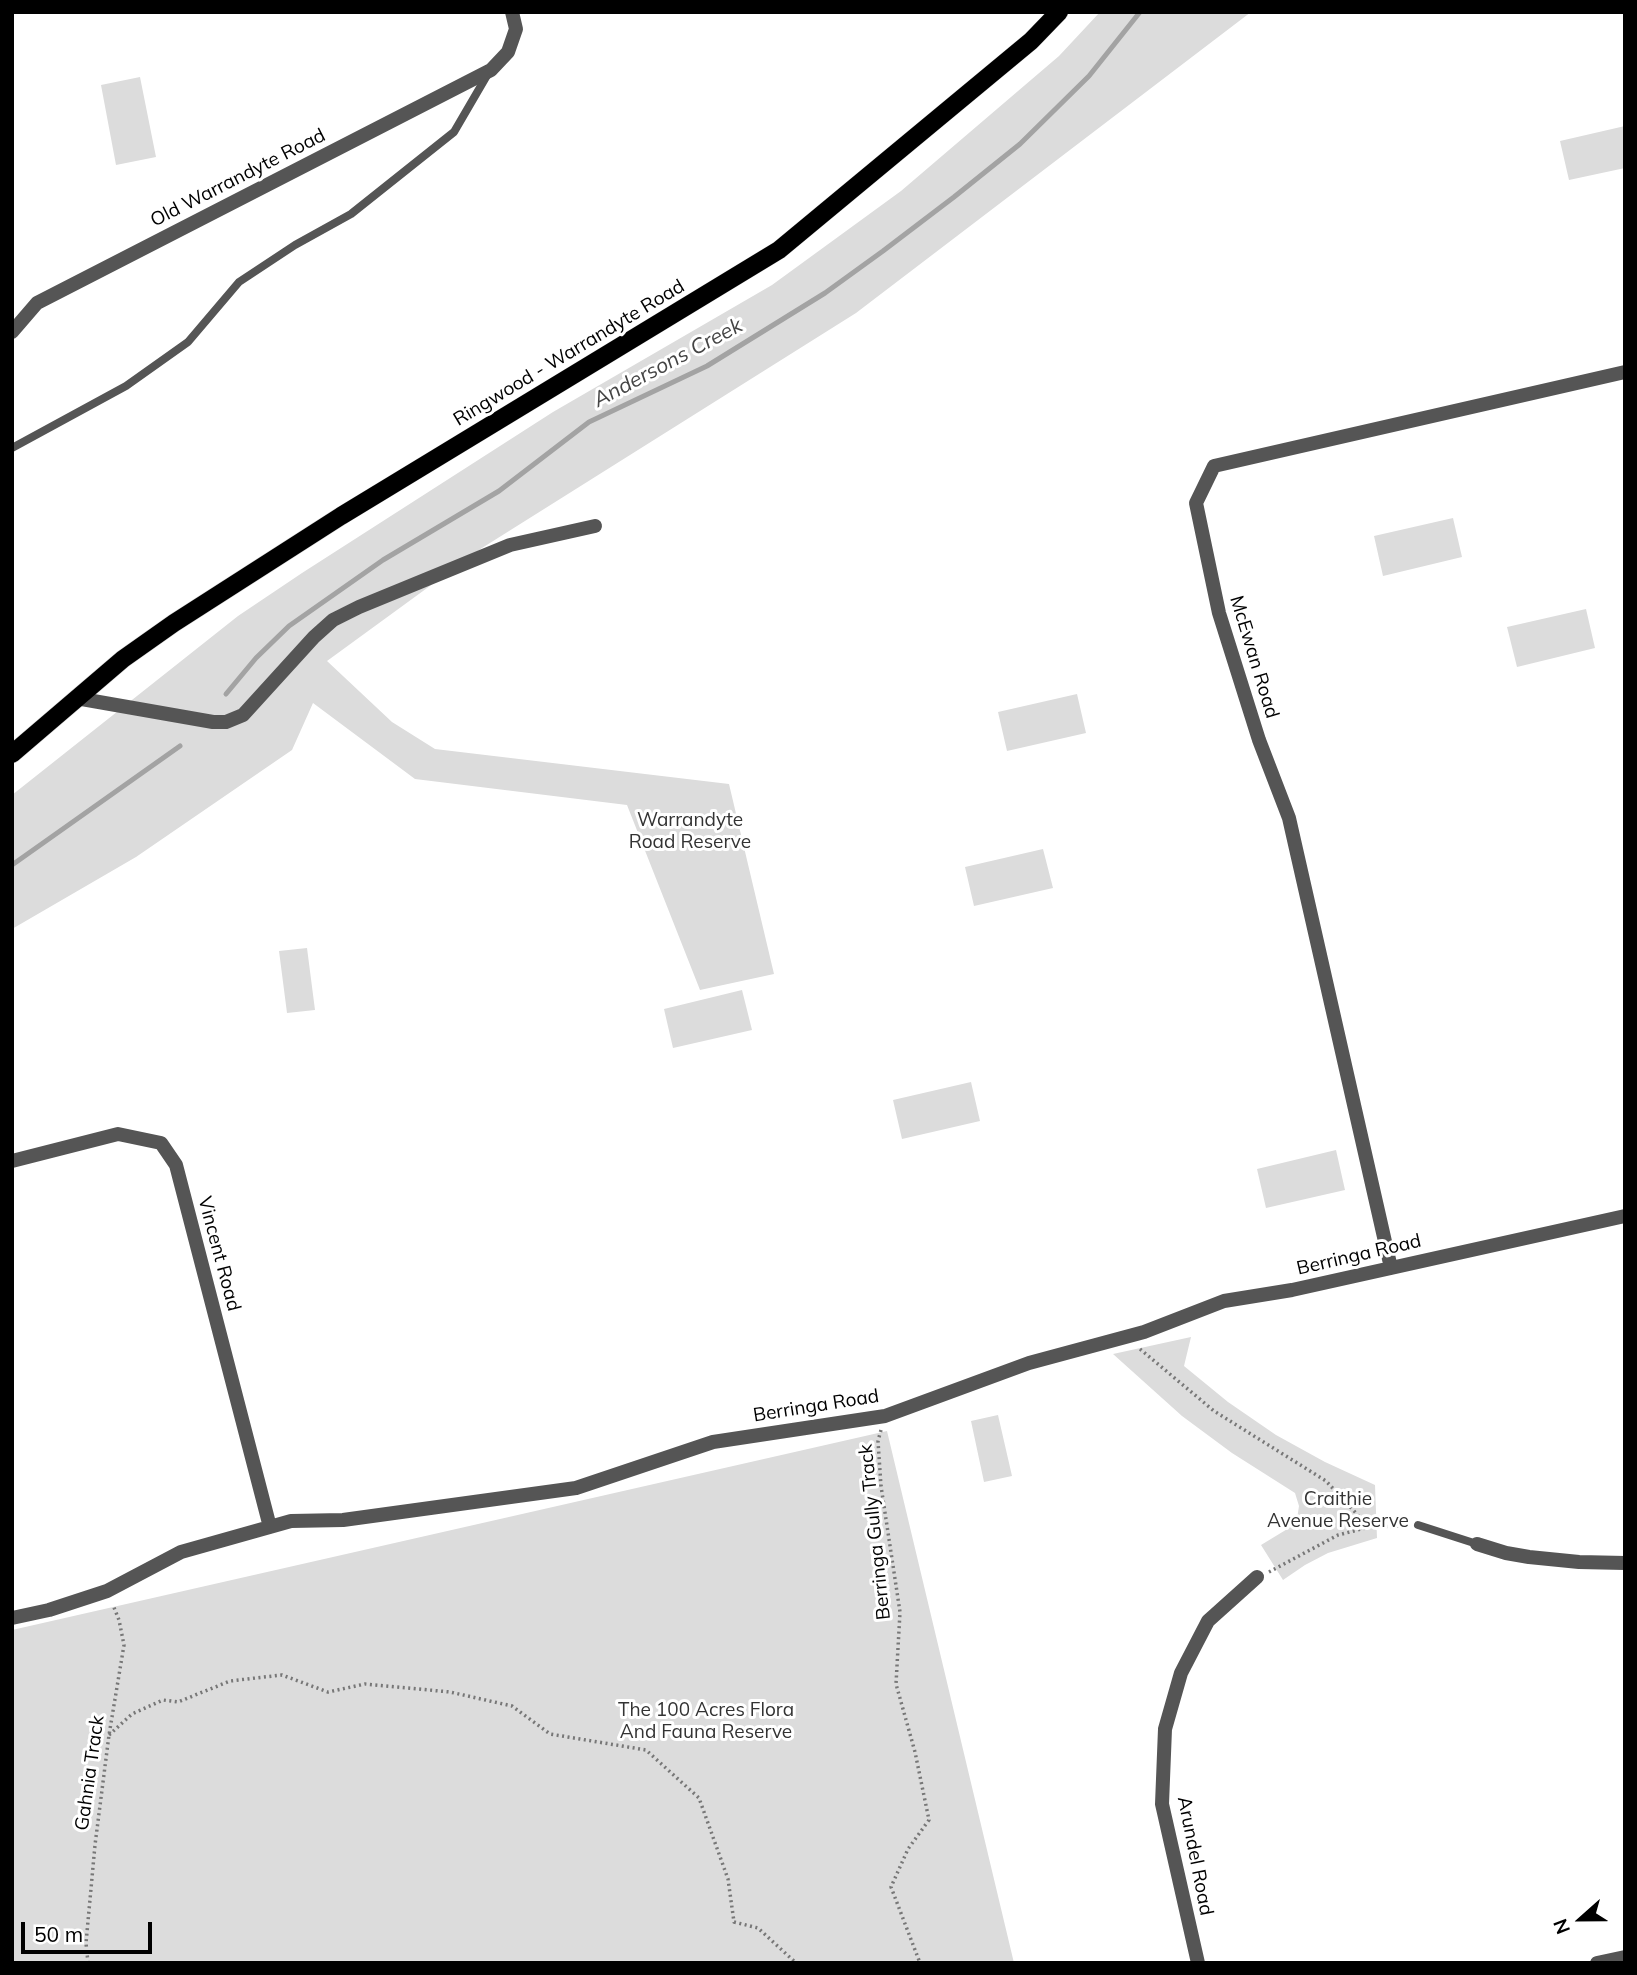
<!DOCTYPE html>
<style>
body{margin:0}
#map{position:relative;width:1637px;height:1975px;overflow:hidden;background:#fff;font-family:Mulish,sans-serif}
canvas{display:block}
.frame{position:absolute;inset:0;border:14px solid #000;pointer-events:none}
.north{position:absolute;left:1546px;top:1884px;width:70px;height:70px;-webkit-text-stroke:5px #fff;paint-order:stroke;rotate:249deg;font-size:19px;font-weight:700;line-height:28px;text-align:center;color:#000}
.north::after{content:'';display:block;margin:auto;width:24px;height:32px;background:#000;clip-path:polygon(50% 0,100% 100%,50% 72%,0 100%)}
.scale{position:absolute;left:21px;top:1922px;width:131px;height:32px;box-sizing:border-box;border:4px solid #000;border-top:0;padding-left:9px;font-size:21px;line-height:24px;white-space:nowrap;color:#000;-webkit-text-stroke:5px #fff;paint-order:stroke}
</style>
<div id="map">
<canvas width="1637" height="1975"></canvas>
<div class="frame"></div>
<div class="north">N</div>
<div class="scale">50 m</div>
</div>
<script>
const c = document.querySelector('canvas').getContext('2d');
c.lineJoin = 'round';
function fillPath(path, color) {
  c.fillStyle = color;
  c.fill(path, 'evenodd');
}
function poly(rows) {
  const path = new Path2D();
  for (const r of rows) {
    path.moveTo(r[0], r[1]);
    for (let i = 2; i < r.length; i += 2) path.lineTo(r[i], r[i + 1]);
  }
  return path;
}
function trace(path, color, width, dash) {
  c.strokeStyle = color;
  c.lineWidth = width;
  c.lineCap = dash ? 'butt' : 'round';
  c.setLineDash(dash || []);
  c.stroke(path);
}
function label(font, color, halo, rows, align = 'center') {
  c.font = font + ' Mulish,sans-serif';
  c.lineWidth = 6;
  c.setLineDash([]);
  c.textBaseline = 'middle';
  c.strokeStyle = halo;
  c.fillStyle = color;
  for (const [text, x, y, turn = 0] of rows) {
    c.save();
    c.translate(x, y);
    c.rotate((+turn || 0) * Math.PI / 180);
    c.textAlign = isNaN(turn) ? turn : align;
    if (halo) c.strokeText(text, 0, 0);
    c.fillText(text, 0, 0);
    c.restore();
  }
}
fillPath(poly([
 [1100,12,1251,12,856,313,482,548,327,661,392,722,435,749,729,784,774,974,700,990,627,805,415,779,313,703,292,750,136,857,12,929,12,795,238,616,302,573,553,412,772,285,901,191,1059,56],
 [140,77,156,157,116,165,101,85],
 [1625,126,1625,168,1569,180,1560,141],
 [1453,518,1462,557,1383,576,1374,536],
 [1586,609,1595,648,1517,667,1507,627],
 [1077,694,1086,733,1007,751,998,712],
 [1043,849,1053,888,974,906,965,867],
 [307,948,315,1010,287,1013,279,951],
 [742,990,752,1030,673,1048,664,1009],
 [971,1082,980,1121,902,1139,893,1100],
 [1336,1150,1345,1190,1266,1208,1257,1169],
 [1191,1337,1184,1366,1228,1402,1276,1435,1325,1462,1375,1485,1377,1538,1328,1553,1305,1565,1283,1580,1261,1545,1289,1528,1297,1519,1299,1506,1295,1493,1232,1453,1182,1416,1113,1354],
 [998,1415,1012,1476,984,1482,971,1421],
 [887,1431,1014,1963,12,1963,12,1630]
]), '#dcdcdc');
trace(poly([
 [226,694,256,658,289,626,383,560,499,491,589,422,707,366,825,293,883,251,954,197,1020,144,1089,76,1140,12],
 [12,865,180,746]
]), '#a3a3a3', 5);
const primary = poly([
 [12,754,123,659,174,623,341,516,779,250,1031,41,1059,12]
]);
trace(primary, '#dbdbdb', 19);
trace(poly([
 [1140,1349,1214,1411,1326,1481,1369,1527],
 [881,1430,878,1441,881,1486,900,1612,896,1684,915,1752,929,1820,908,1849,891,1887,920,1963],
 [1269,1572,1338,1535,1369,1527,1408,1526],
 [109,1735,132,1714,163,1700,178,1702,230,1681,282,1675,328,1692,365,1684,450,1692,512,1706,550,1734,646,1750,699,1798,728,1879,734,1922,758,1928,796,1963],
 [88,1963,86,1943,95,1845,109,1735,124,1645,119,1620,113,1605]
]), '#777', 3.5, [2, 3.5]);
trace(poly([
 [12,448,126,386,188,342,239,282,295,245,351,214,454,132,489,72],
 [1418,1525,1477,1544]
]), '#555', 8);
trace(poly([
 [12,332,37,303,491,70,508,52,516,29,512,12],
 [76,698,213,722,226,722,243,715,314,637,333,620,359,607,510,545,595,526],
 [12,1161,118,1134,161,1143,176,1165,270,1527],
 [1391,1268,1289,818,1259,740,1219,613,1196,503,1214,466,1625,372],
 [1477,1544,1506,1553,1529,1557,1579,1562,1625,1563],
 [12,1618,49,1610,107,1591,181,1552,291,1521,343,1520,576,1488,713,1442,885,1416,1029,1363,1144,1332,1224,1301,1292,1290,1625,1216],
 [1198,1963,1162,1804,1165,1729,1181,1673,1208,1621,1257,1577],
 [1597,1963,1625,1957]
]), '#555', 14);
trace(primary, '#000', 18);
label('19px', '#000', '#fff', [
 ["Old Warrandyte Road",238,178,-27],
 ["Ringwood - Warrandyte Road",569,353,-31],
 ["McEwan Road",1254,657,73],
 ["Vincent Road",219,1254,75],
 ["Berringa Road",1359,1255,-13],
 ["Berringa Road",816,1406,-9],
 ["Berringa Gully Track",875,1532,-96],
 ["Gahnia Track",90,1773,-82],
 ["Arundel Road",1195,1856,79]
]);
label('19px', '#333', '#fff', [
 ["Warrandyte",690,820],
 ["Road Reserve",690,842],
 ["Craithie",1338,1499],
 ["Avenue Reserve",1338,1521],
 ["The 100 Acres Flora",706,1710],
 ["And Fauna Reserve",706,1732]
]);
label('italic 21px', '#444', '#fff', [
 ["Andersons Creek",668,363,-28]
]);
</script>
